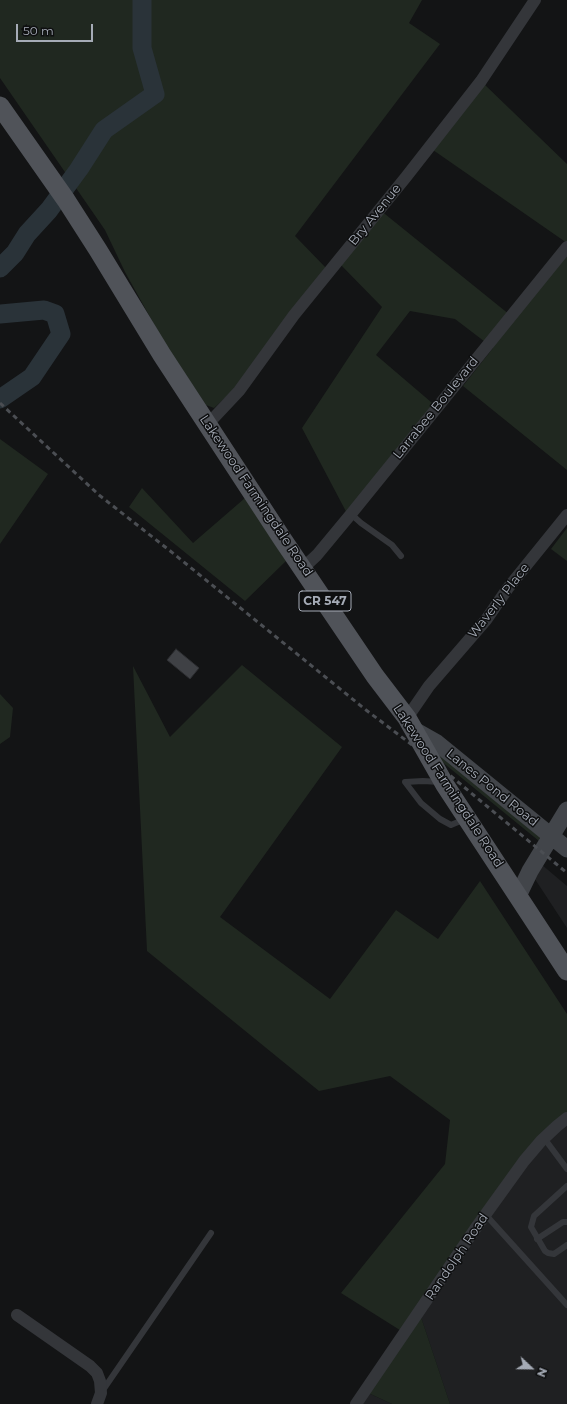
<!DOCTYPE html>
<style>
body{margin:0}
#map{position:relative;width:567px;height:1404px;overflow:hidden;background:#131415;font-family:Montserrat,sans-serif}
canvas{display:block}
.north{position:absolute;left:511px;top:1348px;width:40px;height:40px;-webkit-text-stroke:3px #0e0f10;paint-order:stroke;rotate:112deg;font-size:11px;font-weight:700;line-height:16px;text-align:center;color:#a5abb6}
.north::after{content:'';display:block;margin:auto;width:14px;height:18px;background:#a5abb6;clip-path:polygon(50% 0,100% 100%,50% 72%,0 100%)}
.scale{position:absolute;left:16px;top:24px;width:77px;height:18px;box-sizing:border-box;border:2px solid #a5abb6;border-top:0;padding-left:5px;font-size:12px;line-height:14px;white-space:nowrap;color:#a5abb6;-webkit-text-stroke:3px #0e0f10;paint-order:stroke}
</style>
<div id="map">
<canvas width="567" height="1404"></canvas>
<div class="north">N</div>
<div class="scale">50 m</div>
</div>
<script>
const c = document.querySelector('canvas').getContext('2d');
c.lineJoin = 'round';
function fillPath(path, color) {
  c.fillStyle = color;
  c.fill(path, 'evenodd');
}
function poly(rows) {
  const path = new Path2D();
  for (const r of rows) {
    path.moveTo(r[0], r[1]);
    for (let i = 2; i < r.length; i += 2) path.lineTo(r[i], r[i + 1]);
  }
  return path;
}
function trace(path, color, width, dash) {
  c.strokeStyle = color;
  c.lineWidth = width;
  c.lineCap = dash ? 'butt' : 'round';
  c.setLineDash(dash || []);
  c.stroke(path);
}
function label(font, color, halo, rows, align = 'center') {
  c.font = font + ' Montserrat,sans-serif';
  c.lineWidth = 3;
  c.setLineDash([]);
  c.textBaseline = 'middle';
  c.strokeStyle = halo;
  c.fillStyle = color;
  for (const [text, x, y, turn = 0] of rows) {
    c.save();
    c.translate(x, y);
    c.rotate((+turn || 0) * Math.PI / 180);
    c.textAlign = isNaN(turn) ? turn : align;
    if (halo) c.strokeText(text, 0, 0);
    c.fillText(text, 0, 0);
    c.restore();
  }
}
fillPath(poly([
 [535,859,567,886,567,928,529,870],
 [567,1122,567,1404,450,1404,419,1311,519,1168],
 [364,1391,392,1404,355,1404]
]), '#1f2022');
fillPath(poly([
 [0,0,422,0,409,23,440,44,295,236,327,269,236,388,214,408,206,405,165,344,125,272,105,230,0,78],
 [484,84,567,164,567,243,433,150],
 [380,210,515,319,567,252,567,470,463,386,493,348,455,319,410,311,376,355,438,408,351,521,302,428,382,307,339,263],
 [0,439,48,474,0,544],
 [142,488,193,543,245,498,286,561,245,601,129,507],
 [567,528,567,561,551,549],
 [242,665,342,747,220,917,330,999,396,910,438,939,480,881,567,1014,567,1122,519,1168,419,1311,450,1404,392,1404,364,1391,403,1332,341,1293,445,1164,450,1120,390,1076,319,1091,147,951,133,666,170,737],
 [0,694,13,708,10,737,0,744],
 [435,751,540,837,539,841,441,761]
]), '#202820');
trace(poly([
 [0,268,15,253,27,234,49,210,79,169,104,130,155,94,142,48,142,0],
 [0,314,44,310,55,314,61,334,32,377,0,399]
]), '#2a3339', 19);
const building = poly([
 [176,649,199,668,190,679,167,660,176,649]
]);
fillPath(building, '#3f4145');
trace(building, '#2d2e31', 1);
trace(poly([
 [351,514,361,523,392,545,401,556],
 [440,782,423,781,405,782,421,803,440,819,451,825,465,819],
 [544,1138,567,1169],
 [567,1186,534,1216,531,1227,545,1251,548,1253,554,1254,567,1245],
 [485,1214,567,1305],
 [537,1239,563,1222,567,1222],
 [103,1390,211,1233]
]), '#34363a', 6);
trace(poly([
 [208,424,239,391,294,315,406,177,481,81,535,0],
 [303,568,317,555,351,514,567,247],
 [407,718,429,686,486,620,508,588,567,515],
 [17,1315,90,1366,97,1373,100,1381,101,1393,97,1404],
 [356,1404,475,1229,524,1161,541,1141,557,1126,567,1118]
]), '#34363a', 12);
trace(poly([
 [414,730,437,743,567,849],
 [518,896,530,871,567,810]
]), '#42454a', 17);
trace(poly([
 [0,106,66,200,98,250,162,355,283,540,375,676,407,718,445,785,567,971]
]), '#505359', 19);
trace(poly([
 [0,403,99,495,169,550,366,710,428,757,567,873]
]), '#4b4e53', 3, [5, 4]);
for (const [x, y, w] of [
 [325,601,52]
]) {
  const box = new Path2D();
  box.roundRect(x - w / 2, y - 10, w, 20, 3);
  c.fillStyle = '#0e0f10';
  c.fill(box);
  trace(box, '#a5abb6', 1);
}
label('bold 12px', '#a5abb6', null, [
 ["CR 547",325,601]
]);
label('13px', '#a5abb6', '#0e0f10', [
 ["Bry Avenue",375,215,-51],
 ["Larrabee Boulevard",436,408,-51],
 ["Lakewood Farmingdale Road",256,496,56],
 ["Waverly Place",499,601,-52],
 ["Lakewood Farmingdale Road",448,786,57],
 ["Lanes Pond Road",492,788,39],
 ["Randolph Road",457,1257,-56]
]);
</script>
